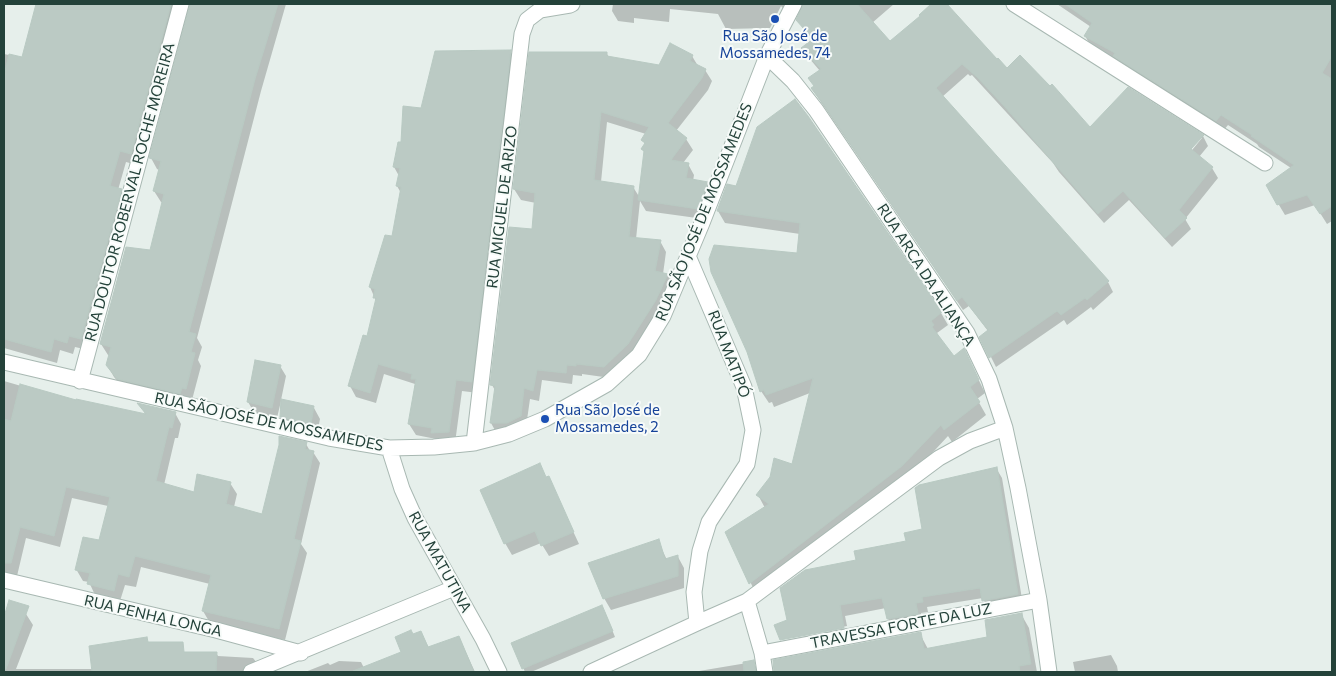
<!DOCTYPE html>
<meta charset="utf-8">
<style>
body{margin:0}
#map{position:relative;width:1336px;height:676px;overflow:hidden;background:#e6efeb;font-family:Commissioner,sans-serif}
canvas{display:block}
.frame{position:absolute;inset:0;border:5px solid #24423a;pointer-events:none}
</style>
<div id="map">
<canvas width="1336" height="676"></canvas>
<div class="frame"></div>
</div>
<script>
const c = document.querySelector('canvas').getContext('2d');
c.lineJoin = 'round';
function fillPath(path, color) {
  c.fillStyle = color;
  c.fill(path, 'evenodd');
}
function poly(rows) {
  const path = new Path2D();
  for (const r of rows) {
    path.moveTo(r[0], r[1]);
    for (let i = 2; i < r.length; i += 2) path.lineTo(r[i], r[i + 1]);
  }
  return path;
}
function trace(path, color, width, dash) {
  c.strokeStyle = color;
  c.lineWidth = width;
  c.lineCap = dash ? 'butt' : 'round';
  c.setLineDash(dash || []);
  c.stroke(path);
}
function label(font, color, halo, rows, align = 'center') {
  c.font = font + ' Commissioner,sans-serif';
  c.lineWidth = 4;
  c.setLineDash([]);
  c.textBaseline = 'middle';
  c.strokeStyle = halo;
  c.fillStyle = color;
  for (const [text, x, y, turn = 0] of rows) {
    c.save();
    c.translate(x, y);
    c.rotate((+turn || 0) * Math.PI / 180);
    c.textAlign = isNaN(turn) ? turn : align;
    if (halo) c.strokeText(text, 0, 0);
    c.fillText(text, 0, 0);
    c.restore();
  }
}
fillPath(poly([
 [45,4,286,4,261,91,197,338,202,347,198,360,201,366,192,400,125,390,114,377,107,365,110,356,108,355,101,344,151,251,163,203,161,202,154,191,159,170,157,169,151,158,191,7,186,6,137,165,126,162,118,190,121,190,128,202,88,350,75,347,73,354,60,350,57,363,4,348,4,54,23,58],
 [613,4,810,4,817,12,826,4,894,4,872,23,890,43,921,17,920,15,933,4,945,4,997,61,1007,69,1090,129,1203,136,1208,146,1199,157,1212,168,1218,178,1185,219,1191,229,1172,247,1129,200,1104,223,1059,172,1053,163,972,75,970,76,968,74,942,97,1108,282,1113,292,1093,310,1091,307,1067,325,1064,320,996,367,981,337,988,331,969,306,963,310,812,89,815,87,820,71,809,58,803,48,813,40,804,30,798,20,804,5,800,4,789,15,781,6,770,28,726,29,718,14,670,9,669,22,634,18,634,23,618,21,612,11],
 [1199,138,1202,138,1188,155,1186,153],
 [1057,4,1332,4,1332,221,1327,224,1315,205,1285,215,1267,185,1291,168,1259,147,1257,144,1228,125,1223,131,1091,46,1085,36,1091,27],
 [510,51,516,62,478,393,462,391,455,443,439,443,436,439,416,435,409,424,415,384,384,374,376,403,356,397,350,386,368,337,376,301,370,287,393,238,401,193,397,186,399,176,394,167,399,143,402,144,421,109],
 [606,53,609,57,659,67,692,56,698,66,705,70,712,81,708,90,676,131,686,139,693,150,683,163,688,164,694,175,693,181,707,183,714,194,704,219,646,211,640,201,636,239,660,241,666,252,663,274,668,275,674,286,634,355,611,378,582,374,582,376,573,375,572,384,542,380,539,401,530,399,526,427,497,434,491,423,496,392,492,385,533,230,536,203,521,200,514,189],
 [607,122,646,134,643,140,645,144,642,149,645,153,640,198,633,187,601,182],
 [807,116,941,313,948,325,937,333,940,338,953,358,970,362,985,393,977,399,986,415,952,442,948,436,909,478,757,596,727,533,765,508,758,495,793,465,810,393,774,407,772,402,769,403,761,391,798,255,800,234,725,223,718,211,737,187],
 [280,366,286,376,281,400,314,408,320,419,317,435,288,428,281,417,282,401,281,401,277,418,254,412,248,402],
 [4,381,76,402,146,415,140,405,175,413,181,424,178,438,175,438,164,485,194,493,230,483,237,494,234,507,263,515,306,444,310,451,313,452,320,463,301,544,307,553,285,640,210,623,203,611,210,584,141,567,136,587,125,585,120,601,95,595,89,582,83,581,76,569,100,542,108,506,72,498,60,547,26,538,17,576,4,572],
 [996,468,1002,478,1023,605,989,611,983,598,927,607,928,612,921,613,923,624,894,629,888,619,886,608,845,616,847,626,781,639,788,621,858,561,907,542],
 [548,477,579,544,549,556,541,543,512,555,505,543],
 [658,541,667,560,678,557,684,568,684,588,611,610,604,598],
 [8,607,26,614,33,625,16,669,93,669,134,653,142,672,4,672,4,621],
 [605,612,615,637,531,672,525,672,513,644],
 [1021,614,1029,628,1037,672,775,672,774,662,920,634,928,649,989,638],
 [847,628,848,638,787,650,782,641],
 [421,632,429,648,459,637,475,672,305,672,328,663,330,665,339,661,361,662,364,668,402,653,413,635],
 [172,653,216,653,218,656,253,658,257,663,247,671,241,672,180,672],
 [1111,655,1117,666,1118,672,1075,672,1073,662],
 [753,662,759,672,693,672]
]), '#0003');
const building = poly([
 [36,4,171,4,131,154,120,151,110,186,122,189,81,339,69,336,67,343,54,339,51,352,4,339,4,75,9,54,22,57,36,4],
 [190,4,278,4,255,79,189,332,196,334,191,352,195,353,186,389,182,388,180,394,117,379,106,365,111,347,100,344,126,247,150,250,164,194,153,191,161,161,149,158,190,4],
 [803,4,857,4,890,41,920,16,919,15,931,4,947,4,997,59,998,58,1007,68,1020,55,1050,86,1052,84,1090,127,1128,87,1204,135,1191,149,1213,167,1179,210,1187,218,1165,238,1123,191,1098,214,1005,107,977,77,962,64,936,88,1109,281,1087,300,1085,298,1061,315,1057,311,989,358,979,337,988,330,962,297,957,301,824,105,811,88,814,86,808,78,821,69,801,48,813,39,796,20,803,4],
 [1065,4,1332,4,1332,56,1322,73,1332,79,1332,206,1320,214,1307,195,1277,205,1266,185,1294,165,1251,136,1252,135,1221,115,1216,121,1113,56,1115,53,1084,36,1092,23,1065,4],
 [670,43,693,55,690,61,706,69,702,78,668,123,687,138,671,160,689,163,686,178,708,182,698,209,638,200,644,151,641,149,645,143,641,140,649,127,601,112,594,180,634,186,629,237,661,240,655,271,668,274,656,300,628,344,604,367,576,364,576,366,567,365,566,373,537,370,533,391,524,388,521,416,507,423,490,423,495,386,490,385,509,227,532,229,535,193,513,189,529,52,607,52,607,56,659,65,670,43],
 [511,50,472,382,456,380,449,432,431,433,432,428,408,424,416,379,411,379,412,374,378,364,370,393,348,386,363,335,367,336,376,298,373,298,375,289,369,287,385,235,392,236,401,187,396,186,400,168,393,167,398,142,401,142,403,106,421,108,435,51,511,50],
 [795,99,808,116,942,312,931,321,934,325,932,327,954,356,964,348,979,380,970,387,980,402,944,430,941,425,902,466,749,584,725,532,769,504,756,495,770,477,774,458,792,464,813,378,766,395,764,390,760,392,747,352,711,272,709,259,714,245,797,253,800,223,717,211,727,184,736,186,757,127,795,99],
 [255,360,281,365,272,408,247,402,255,360],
 [20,384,76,400,76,399,146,414,137,403,176,412,172,428,169,427,156,481,194,492,197,474,231,482,226,504,262,514,279,445,279,436,307,442,305,449,314,451,294,539,301,541,279,629,202,611,211,575,135,556,129,577,118,574,114,591,87,584,90,573,75,570,83,537,99,540,110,497,66,487,54,536,20,527,11,563,4,563,4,419,11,421,20,384],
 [281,399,314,406,311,424,280,417,281,399],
 [540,463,546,477,549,476,574,532,541,546,535,531,504,544,480,490,540,463],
 [997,467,1018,594,982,601,980,588,922,597,923,602,916,603,918,614,887,619,882,598,840,605,844,628,780,640,774,625,787,620,780,588,805,570,856,560,854,551,906,541,904,533,922,529,915,488,919,485,997,467],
 [659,539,665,559,678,555,678,576,603,599,588,563,659,539],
 [9,600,29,606,6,669,4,669,4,617,9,600],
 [602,605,613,631,522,669,511,643,602,605],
 [1022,613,1031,664,1019,666,1020,672,774,672,773,660,921,632,924,649,987,637,985,620,1022,613],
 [411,630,413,634,421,631,428,647,459,636,474,672,353,672,353,671,401,652,395,637,411,630],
 [147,637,148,642,183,642,184,652,217,652,216,672,92,672,89,646,147,637],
 [754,660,756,672,744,672,743,662,754,660]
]);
fillPath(building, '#bbcac4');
trace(building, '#b8c9c2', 1);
const street = poly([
 [1014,4,1265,163],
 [767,56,793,81,816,110,967,333,989,379,1005,428,1018,488,1039,600,1049,672],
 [688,256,744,387,753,430,747,464,709,522,700,551,694,592,697,623],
 [4,362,329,438,389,448,434,447,474,443,509,434,545,419,607,384,639,355,663,316,702,223,767,56,794,4],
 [80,381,181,4],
 [474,443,522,34,527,20,540,10,570,5,572,4],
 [389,448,402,489,415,518,483,639,499,672],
 [4,580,216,630,301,653],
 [747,601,762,653,765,672],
 [762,653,1039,600],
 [251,672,454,588],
 [591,672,697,623,747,601,939,458,970,441,1005,428]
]);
trace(street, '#a8b8b2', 17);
trace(street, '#fff', 15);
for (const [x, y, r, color] of [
 [775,19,5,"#1a4fb4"],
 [545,419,5,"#1a4fb4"]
]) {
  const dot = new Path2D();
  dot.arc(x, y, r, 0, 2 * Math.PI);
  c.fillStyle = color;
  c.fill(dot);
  trace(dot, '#f7fbf9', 2);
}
label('15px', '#164399', '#f7fbf9', [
 ["Rua São José de",775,36],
 ["Mossamedes, 74",775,53],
 ["Rua São José de",555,410,"left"],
 ["Mossamedes, 2",555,427,"left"]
]);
label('15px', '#24423a', '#f7fbf9', [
 ["RUA DOUTOR ROBERVAL ROCHE MOREIRA",130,192,-75],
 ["RUA MIGUEL DE ARIZO",502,207,-83],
 ["RUA SÃO JOSÉ DE MOSSAMEDES",704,212,-68],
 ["RUA ARCA DA ALIANÇA",926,275,57],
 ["RUA MATIPÓ",729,354,69],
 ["RUA SÃO JOSÉ DE MOSSAMEDES",269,422,12],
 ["RUA MATUTINA",440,562,61],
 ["RUA PENHA LONGA",153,616,13],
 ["TRAVESSA FORTE DA LUZ",901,626,-11]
]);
</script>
